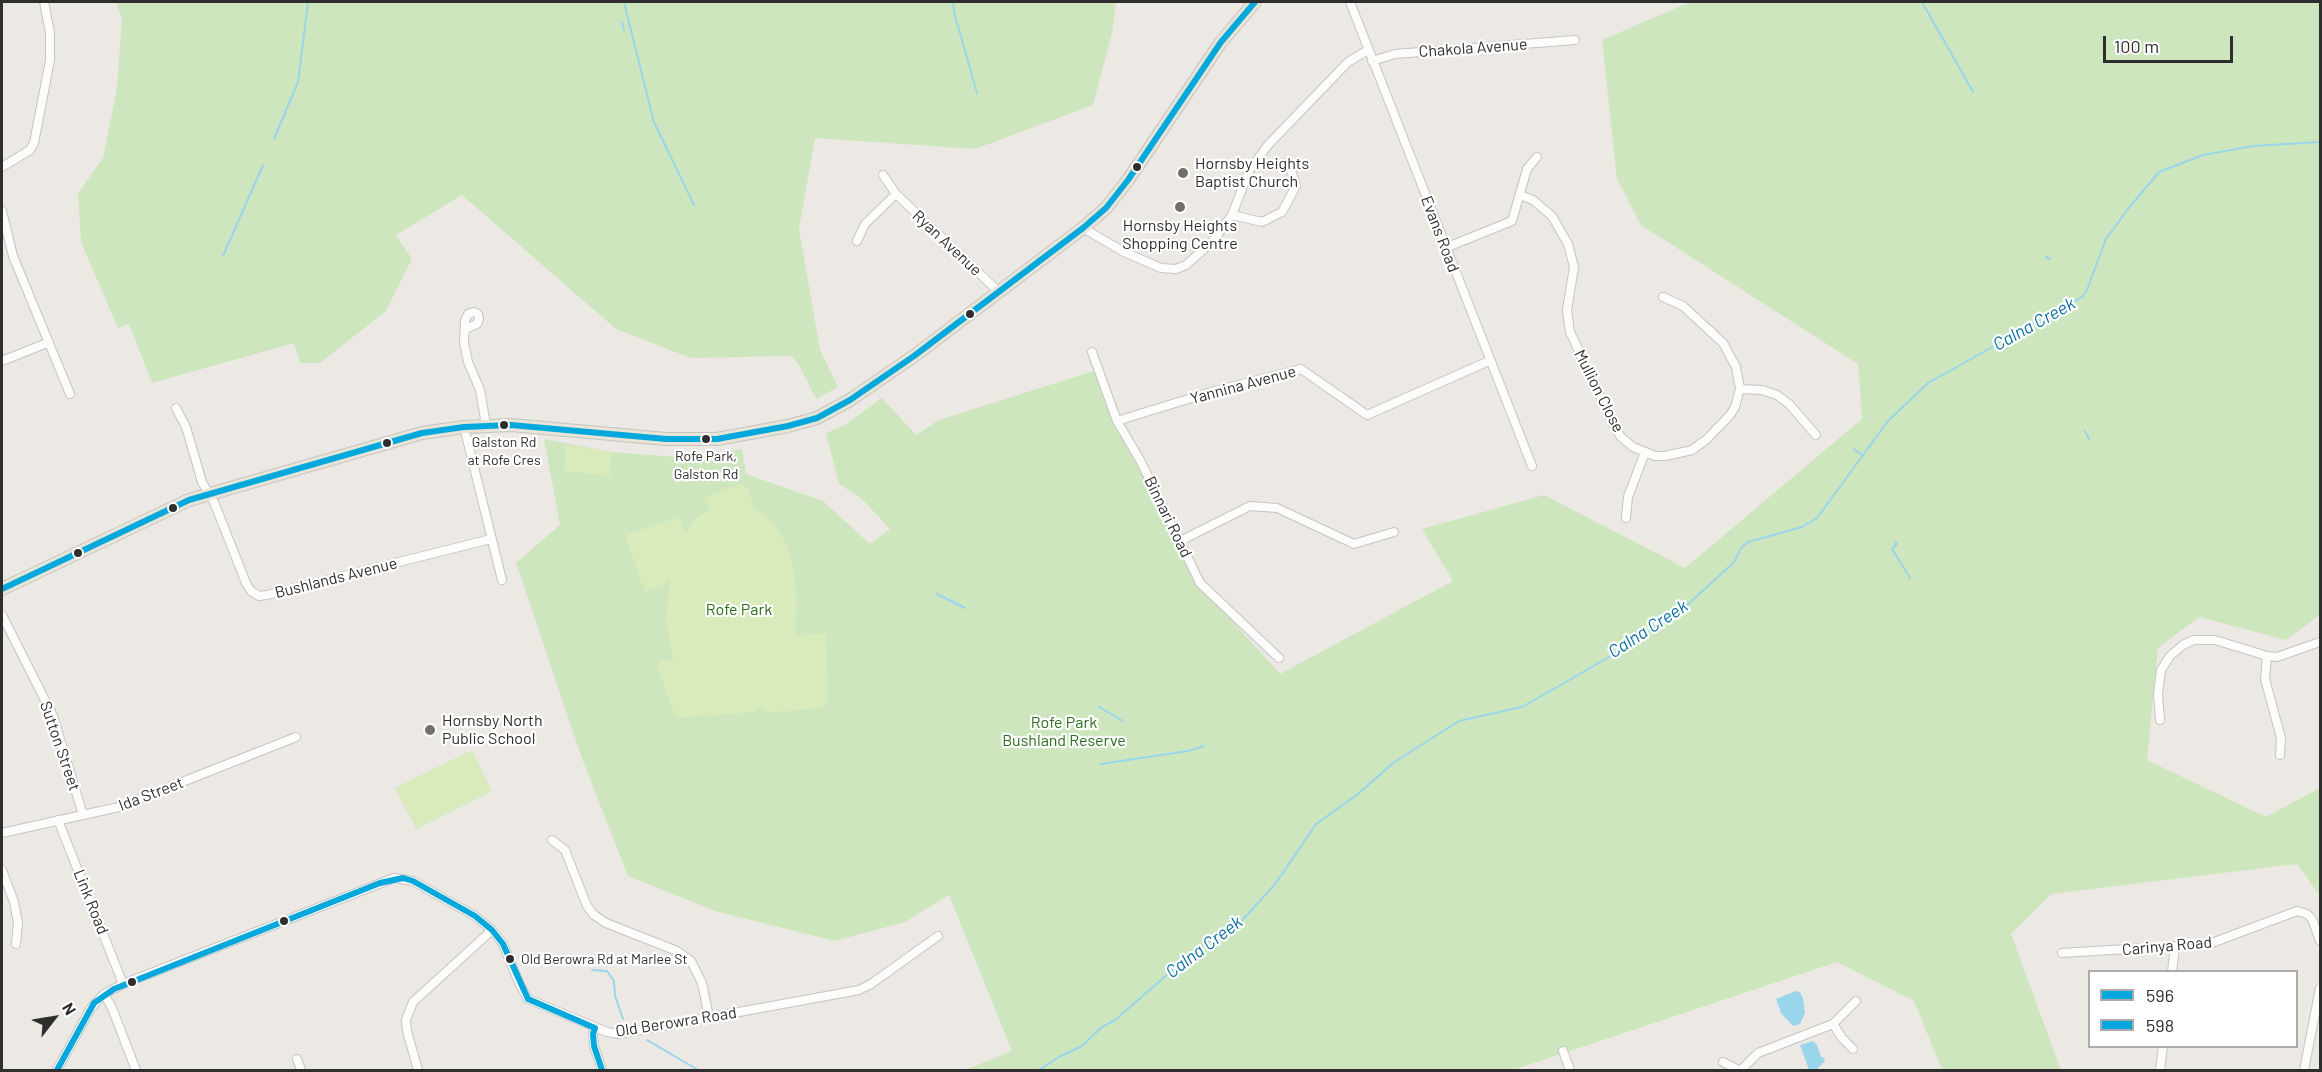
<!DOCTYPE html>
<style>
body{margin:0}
#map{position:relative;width:2322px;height:1072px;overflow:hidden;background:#ece8e4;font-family:Barlow,sans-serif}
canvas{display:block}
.frame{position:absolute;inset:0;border:3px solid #2e2e2e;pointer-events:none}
.legend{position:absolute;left:2088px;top:970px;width:210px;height:78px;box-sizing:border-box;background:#fff;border:2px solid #ababab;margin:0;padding:8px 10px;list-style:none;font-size:18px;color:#2e2e2e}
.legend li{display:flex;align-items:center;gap:12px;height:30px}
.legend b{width:30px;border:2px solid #ababab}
.north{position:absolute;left:24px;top:988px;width:60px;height:60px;-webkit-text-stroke:4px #fff;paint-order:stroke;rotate:59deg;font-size:16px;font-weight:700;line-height:24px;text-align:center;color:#2e2e2e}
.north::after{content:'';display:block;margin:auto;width:21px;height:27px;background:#2e2e2e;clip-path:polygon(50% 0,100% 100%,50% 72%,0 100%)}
.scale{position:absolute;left:2103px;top:36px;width:130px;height:27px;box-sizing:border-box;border:3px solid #2e2e2e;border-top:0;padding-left:8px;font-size:18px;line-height:21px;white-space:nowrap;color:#2e2e2e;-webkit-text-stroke:4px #fff;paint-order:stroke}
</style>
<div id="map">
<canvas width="2322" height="1072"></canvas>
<div class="frame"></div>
<ul class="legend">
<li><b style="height:8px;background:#05a8dc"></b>596</li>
<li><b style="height:8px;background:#05a8dc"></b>598</li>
</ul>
<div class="north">N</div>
<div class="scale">100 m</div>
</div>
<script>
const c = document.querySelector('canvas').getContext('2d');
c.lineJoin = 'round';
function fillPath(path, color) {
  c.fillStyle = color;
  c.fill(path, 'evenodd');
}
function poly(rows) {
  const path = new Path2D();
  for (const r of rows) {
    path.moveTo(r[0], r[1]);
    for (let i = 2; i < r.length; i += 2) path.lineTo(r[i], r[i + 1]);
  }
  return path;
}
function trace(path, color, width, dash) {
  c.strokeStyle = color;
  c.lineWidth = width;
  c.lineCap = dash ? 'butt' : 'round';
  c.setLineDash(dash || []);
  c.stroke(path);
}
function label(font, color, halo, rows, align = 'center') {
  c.font = font + ' Barlow,sans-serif';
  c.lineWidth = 4.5;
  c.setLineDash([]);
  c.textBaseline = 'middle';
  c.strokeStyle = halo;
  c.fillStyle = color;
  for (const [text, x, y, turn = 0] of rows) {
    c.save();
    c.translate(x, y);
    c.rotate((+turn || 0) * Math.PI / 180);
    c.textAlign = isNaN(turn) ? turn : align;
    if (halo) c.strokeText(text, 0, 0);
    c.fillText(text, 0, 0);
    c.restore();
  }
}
fillPath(poly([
 [116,2,1116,2,1112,33,1093,105,975,149,815,138,799,229,820,350,838,387,816,399,798,363,791,356,691,358,616,329,462,195,396,235,412,259,386,311,320,363,300,363,294,343,152,383,129,324,118,328,81,242,78,193,103,158,117,88,122,19],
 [1690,2,2320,2,2320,615,2286,640,2199,617,2158,648,2147,760,2266,817,2320,788,2320,896,2297,864,2051,894,2011,934,2061,1070,1942,1070,1914,1001,1837,962,1513,1070,965,1070,1012,1051,949,895,905,922,835,941,715,911,628,876,583,761,516,563,560,525,544,439,611,452,677,457,702,456,742,449,746,474,823,501,870,544,890,529,861,498,839,484,826,433,845,425,882,398,916,435,939,420,1097,370,1135,456,1199,584,1280,674,1453,581,1422,529,1544,495,1685,568,1862,419,1858,364,1641,225,1617,179,1602,40]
]), '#cee6be');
fillPath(poly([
 [566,445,611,452,610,476,564,471],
 [741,484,748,488,754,509,760,511,776,526,785,542,794,568,797,603,795,637,806,634,826,634,828,700,821,708,765,713,764,705,753,712,678,718,674,714,657,665,662,661,673,659,666,621,670,579,665,584,645,592,626,539,629,534,679,517,685,534,695,519,710,509,703,498],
 [472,750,492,791,416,829,395,788]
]), '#d9eabb');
fillPath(poly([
 [1796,991,1800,992,1803,999,1805,1013,1800,1024,1793,1026,1781,1013,1776,999],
 [1813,1041,1817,1045,1821,1057,1825,1058,1824,1062,1816,1070,1809,1070,1800,1045]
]), '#99d6ec');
trace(poly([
 [624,2,654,122,694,205],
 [953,2,954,12,977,93],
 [1922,2,1973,92],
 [622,22,624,30],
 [274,139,298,82,308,2],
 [223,256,263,165],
 [2046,257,2050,259],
 [2085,431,2089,439],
 [1854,449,1863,456],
 [1895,542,1897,544,1892,549,1910,578],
 [937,594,965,608],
 [1099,707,1123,721],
 [1101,764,1188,751,1204,746],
 [592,970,607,971,614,981,615,996,623,1019],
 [647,1040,698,1070],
 [1039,1070,1059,1057,1082,1046,1102,1027,1115,1020,1198,948,1238,925,1276,883,1316,824,1358,794,1393,763,1459,721,1522,707,1559,686,1621,650,1683,609,1734,562,1741,548,1748,542,1802,527,1817,518,1888,421,1928,383,2082,297,2087,290,2106,239,2128,209,2159,172,2203,155,2253,146,2320,142]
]), '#99d6ec', 2);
const street = poly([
 [1350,2,1532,466],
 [1372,61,1395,54,1575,40],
 [2,167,30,150,34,143,50,60,50,33,44,2],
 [883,175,896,194],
 [1520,195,1533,200,1552,216,1568,244,1574,267,1567,310,1570,332,1613,424,1621,437,1633,447,1655,456,1665,456,1692,450,1707,439,1730,415,1735,407,1740,389,1736,367,1723,343,1683,306,1663,297],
 [2,211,13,256,70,394],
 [1232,215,1262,222,1282,212,1296,186,1292,173,1285,163],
 [1083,228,1124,252,1161,268,1176,269,1186,265,1213,241,1232,215,1249,171,1268,145,1348,62,1368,50],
 [857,241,865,224,896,194,999,292],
 [1445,248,1512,221,1527,169,1537,157],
 [465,329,477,324,479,319,478,314,474,312,468,314,465,321,464,343,468,362,480,390,486,425],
 [1092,352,1117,421,1140,460,1200,583,1279,658],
 [2,361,47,343],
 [1740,389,1762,390,1777,395,1789,404,1816,435],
 [176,408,186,427,202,482,214,502,246,583,251,591,259,596,267,595,491,539],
 [1117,421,1211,392,1301,369,1367,415,1489,361],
 [464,427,502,580],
 [1626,518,1628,497,1645,452],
 [1180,541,1250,506,1277,508,1354,544,1394,532],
 [2,615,53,716,83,815],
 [2267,656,2265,679,2281,738,2280,755],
 [2160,720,2158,694,2161,670,2170,656,2183,645,2194,640,2215,640,2267,656,2277,657,2320,642],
 [58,820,123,984],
 [2,833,119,807,296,737],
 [552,840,565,850,587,906,594,915,606,923,677,951,691,961,702,983,709,1017],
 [2,870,14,902,18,923,16,944],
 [2062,953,2209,944,2297,911,2307,914,2312,919,2320,941],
 [2172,972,2175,947],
 [104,994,112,1008,136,1070],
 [1833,1024,1842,1038,1853,1049],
 [595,1028,593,1034,594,1046,602,1070],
 [1563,1051,1570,1070],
 [297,1059,301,1070],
 [1723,1062,1739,1070],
 [57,1070,91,1008,104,994,123,984,394,878,413,881,475,916,492,930,503,944,520,985,528,999,607,1032,619,1034,859,990,871,984,938,936],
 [418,1070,407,1031,406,1020,413,1002,492,930],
 [1741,1070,1758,1053,1833,1024,1856,1001],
 [2160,1070,2163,1046],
 [2304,1070,2320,988]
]);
const primary = poly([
 [2,589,189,500,422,433,464,427,511,425,666,439,717,439,788,426,817,418,850,400,914,356,1083,228,1106,208,1128,180,1221,42,1255,2]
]);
trace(street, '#c5c4c5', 10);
trace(primary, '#c6c5c4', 14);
trace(street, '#fcfcfb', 8);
trace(primary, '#e8e4d6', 12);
trace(poly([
 [2,589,189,500,422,433,464,427,511,425,666,439,717,439,788,426,817,418,850,400,914,356,1083,228,1106,208,1128,180,1221,42,1255,2]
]), '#05a8dc', 6);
trace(poly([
 [57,1070,94,1003,114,989,380,883,403,878,413,881,475,916,492,930,503,944,528,999,595,1028,593,1034,594,1046,602,1070]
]), '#05a8dc', 6);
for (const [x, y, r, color] of [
 [1137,167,5,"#2e2e2e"],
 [1183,173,6,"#706f6e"],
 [1180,207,6,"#706f6e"],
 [970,314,5,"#2e2e2e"],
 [504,425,5,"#2e2e2e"],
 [706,439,5,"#2e2e2e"],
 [387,443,5,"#2e2e2e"],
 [173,508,5,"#2e2e2e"],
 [78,553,5,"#2e2e2e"],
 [430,730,6,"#706f6e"],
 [284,921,5,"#2e2e2e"],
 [510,959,5,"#2e2e2e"],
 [132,982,5,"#2e2e2e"]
]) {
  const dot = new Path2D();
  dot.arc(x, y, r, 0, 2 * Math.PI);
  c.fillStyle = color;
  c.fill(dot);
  trace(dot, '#fff', 2);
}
label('14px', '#2e2e2e', '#fff', [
 ["Galston Rd",504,442],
 ["at Rofe Cres",504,460],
 ["Rofe Park,",706,456],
 ["Galston Rd",706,474],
 ["Old Berowra Rd at Marlee St",521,959,"left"]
]);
label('16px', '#2e2e2e', '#fff', [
 ["Chakola Avenue",1473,48,-4],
 ["Evans Road",1440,234,69],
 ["Ryan Avenue",947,243,43],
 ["Yannina Avenue",1243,385,-15],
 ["Mullion Close",1599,391,63],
 ["Binnari Road",1168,517,64],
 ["Bushlands Avenue",336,578,-14],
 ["Sutton Street",60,746,71],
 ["Ida Street",151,794,-21],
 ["Link Road",91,902,68],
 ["Carinya Road",2167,946,-5],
 ["Old Berowra Road",676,1022,-9]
]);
label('16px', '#2e2e2e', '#fff', [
 ["Hornsby Heights",1195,164],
 ["Baptist Church",1195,182],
 ["Hornsby Heights",1180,226,"center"],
 ["Shopping Centre",1180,244,"center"],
 ["Hornsby North",442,721],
 ["Public School",442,739]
], 'left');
label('16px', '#2c6e1b', '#fff', [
 ["Rofe Park",739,610],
 ["Rofe Park",1064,723],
 ["Bushland Reserve",1064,741]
]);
label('italic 18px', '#0d6fa3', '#fff', [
 ["Calna Creek",2034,324,-29],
 ["Calna Creek",1648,629,-33],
 ["Calna Creek",1204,947,-37]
]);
</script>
